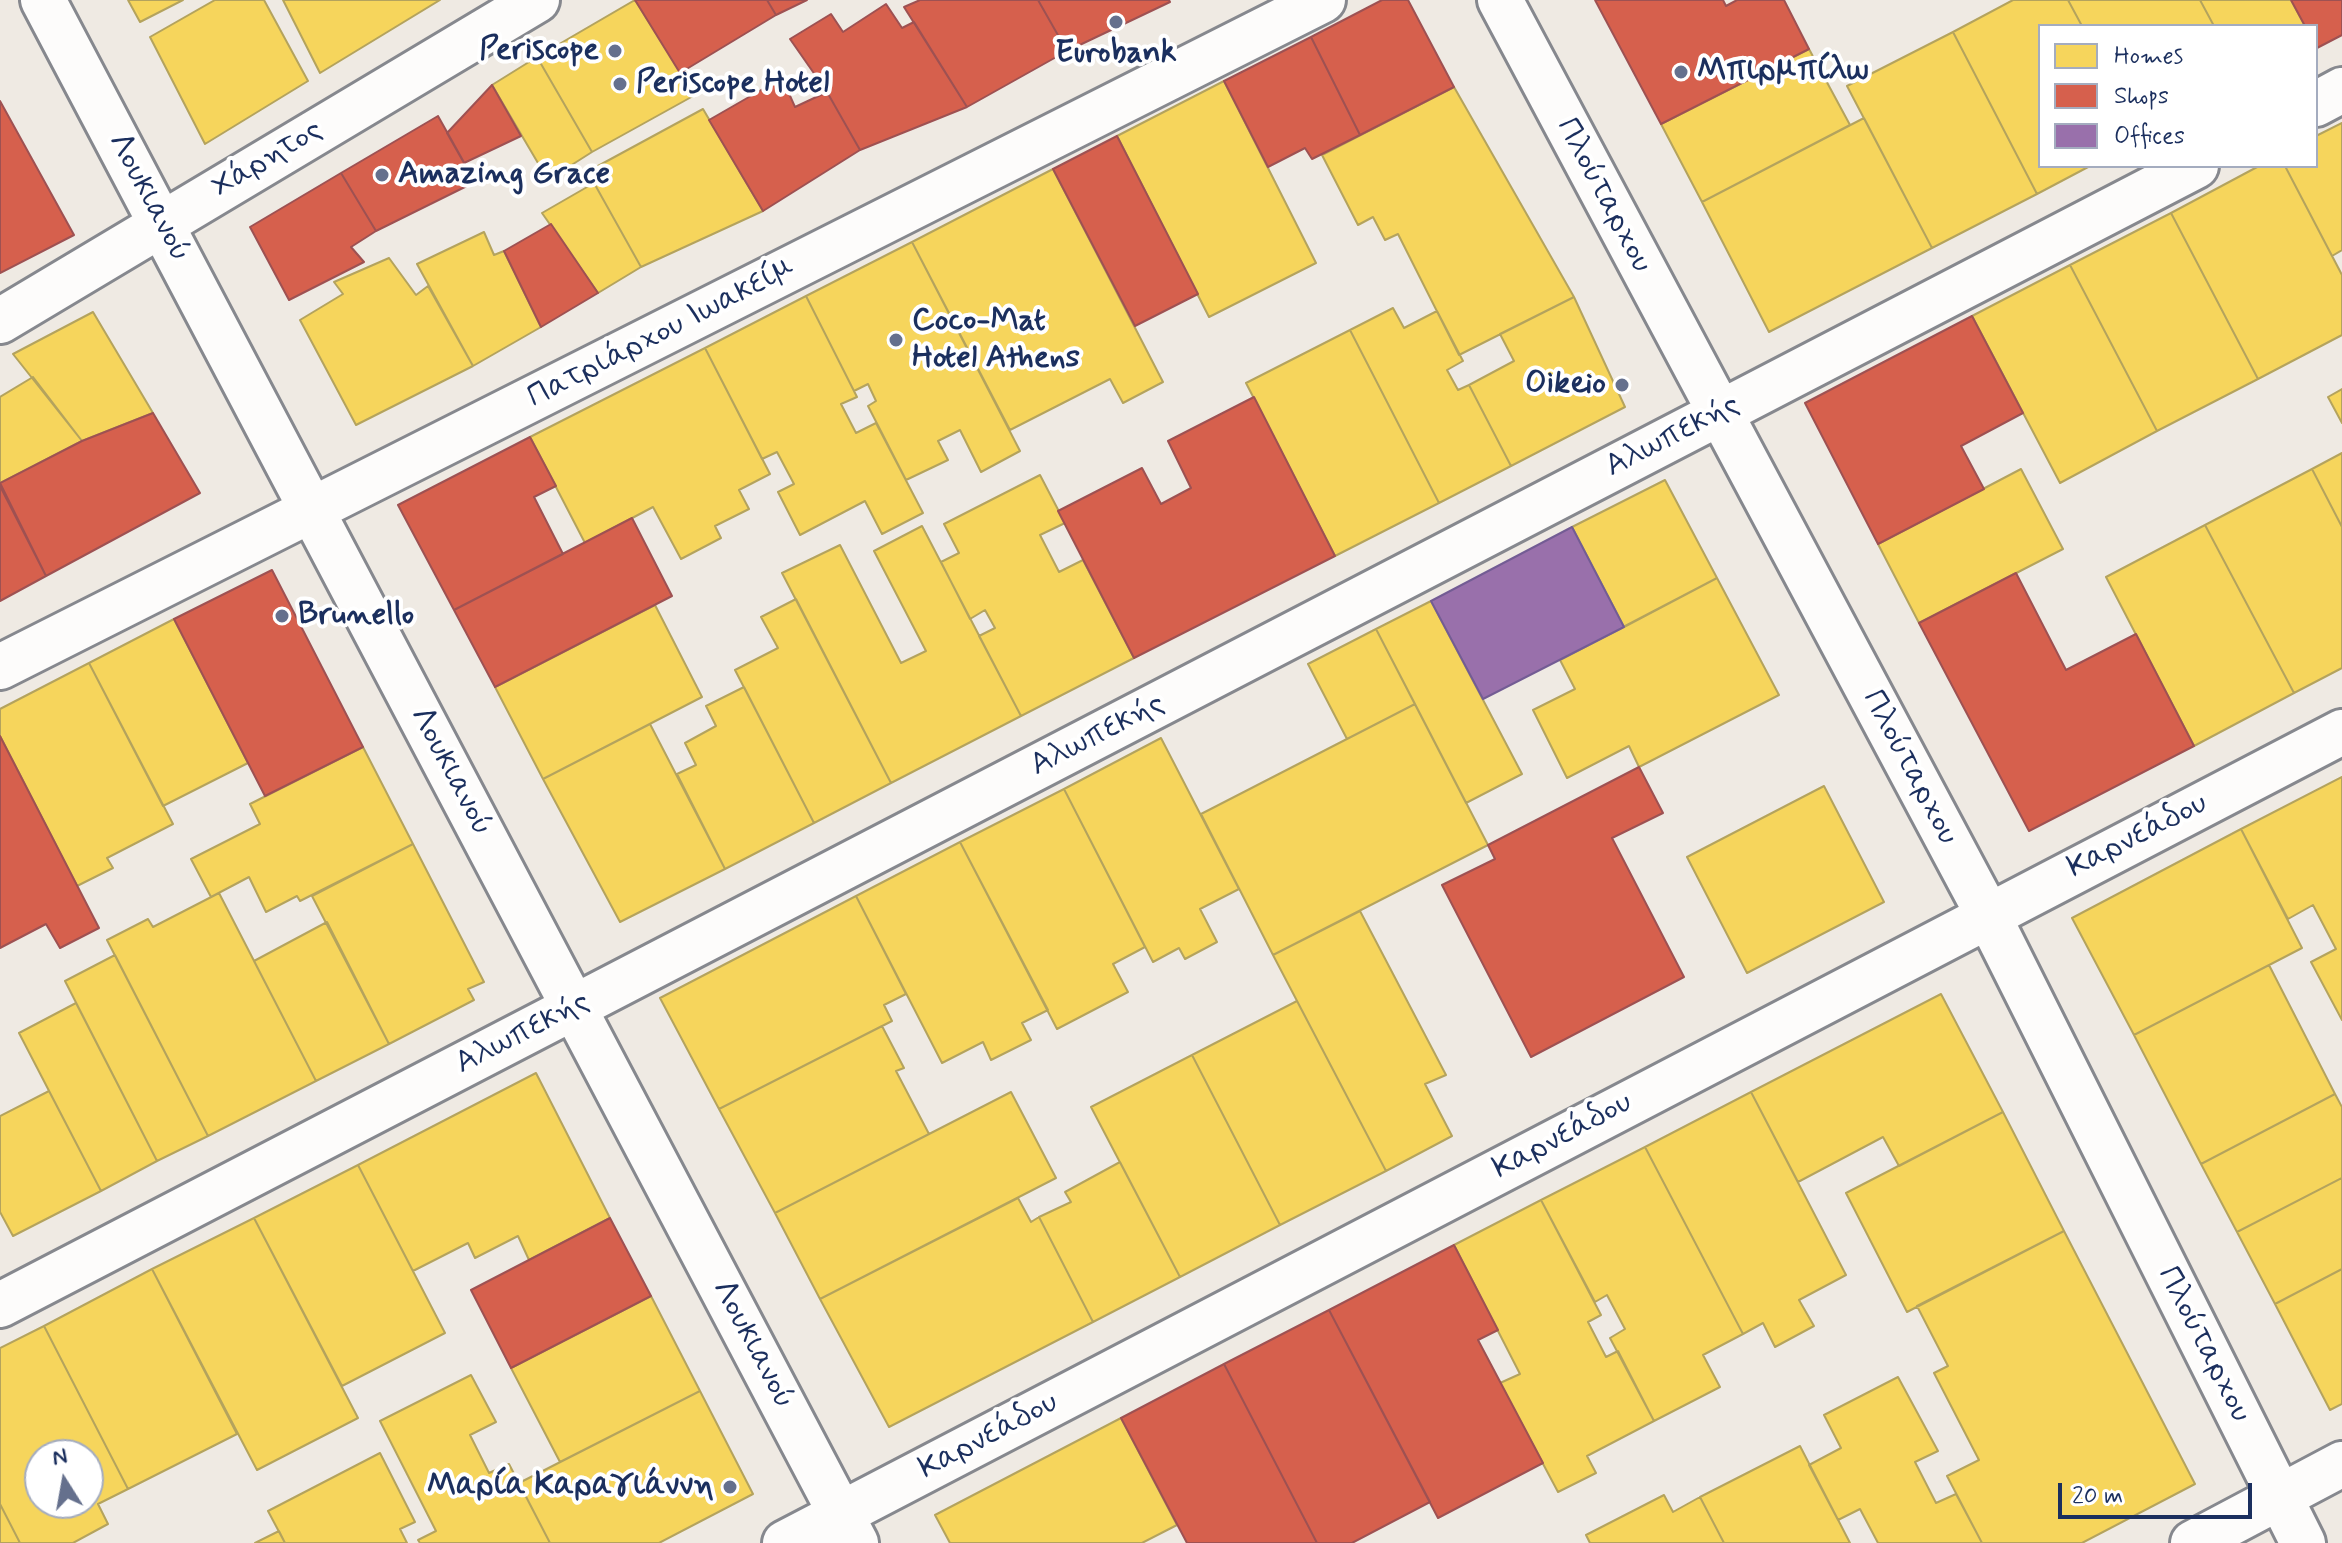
<!DOCTYPE html>
<meta charset="utf-8">
<style>
body{margin:0}
#map{position:relative;width:2342px;height:1543px;overflow:hidden;background:#efeae3;font-family:Mynerve,sans-serif}
canvas{display:block}
.legend{position:absolute;left:2038px;top:24px;width:280px;height:144px;box-sizing:border-box;background:#fff;border:2px solid #a4acbf;margin:0;padding:10px 14px;list-style:none;font-size:24px;color:#1b2f5e}
.legend li{display:flex;align-items:center;gap:16px;height:40px}
.legend b{width:40px;border:2px solid #a4acbf}
.north{position:absolute;left:24px;top:1439px;width:80px;height:80px;box-sizing:border-box;background:#fff;border:2px solid #a4acbf;border-radius:50%;rotate:349deg;font-size:22px;font-weight:700;line-height:32px;text-align:center;color:#1b2f5e}
.north::after{content:'';display:block;margin:auto;width:28px;height:36px;background:#65708d;clip-path:polygon(50% 0,100% 100%,50% 72%,0 100%)}
.scale{position:absolute;left:2058px;top:1483px;width:194px;height:36px;box-sizing:border-box;border:4px solid #1b2f5e;border-top:0;padding-left:10px;font-size:24px;line-height:28px;white-space:nowrap;color:#1b2f5e;-webkit-text-stroke:6px #fff;paint-order:stroke}
</style>
<div id="map">
<canvas width="2342" height="1543"></canvas>
<ul class="legend">
<li><b style="height:22px;background:#f6d55c"></b>Homes</li>
<li><b style="height:22px;background:#d6604d"></b>Shops</li>
<li><b style="height:22px;background:#9970ab"></b>Offices</li>
</ul>
<div class="north">N</div>
<div class="scale">20 m</div>
</div>
<script>
const c = document.querySelector('canvas').getContext('2d');
c.lineJoin = 'round';
function fillPath(path, color) {
  c.fillStyle = color;
  c.fill(path, 'evenodd');
}
function poly(rows) {
  const path = new Path2D();
  for (const r of rows) {
    path.moveTo(r[0], r[1]);
    for (let i = 2; i < r.length; i += 2) path.lineTo(r[i], r[i + 1]);
  }
  return path;
}
function trace(path, color, width, dash) {
  c.strokeStyle = color;
  c.lineWidth = width;
  c.lineCap = dash ? 'butt' : 'round';
  c.setLineDash(dash || []);
  c.stroke(path);
}
function label(font, color, halo, rows, align = 'center') {
  c.font = font + ' Mynerve,sans-serif';
  c.lineWidth = 8;
  c.setLineDash([]);
  c.textBaseline = 'middle';
  c.strokeStyle = halo;
  c.fillStyle = color;
  for (const [text, x, y, turn = 0] of rows) {
    c.save();
    c.translate(x, y);
    c.rotate((+turn || 0) * Math.PI / 180);
    c.textAlign = isNaN(turn) ? turn : align;
    if (halo) c.strokeText(text, 0, 0);
    c.fillText(text, 0, 0);
    c.restore();
  }
}
const homes = poly([
 [128,0,183,0,140,22,128,0],
 [215,0,264,0,308,81,205,144,150,37,215,0],
 [283,0,440,0,320,73,283,0],
 [635,0,695,95,592,152,537,57,635,0],
 [2013,0,2068,0,2082,26,2040,26,2040,166,2090,166,2037,194,1953,32,2013,0],
 [2068,0,2200,0,2214,26,2082,26,2068,0],
 [2200,0,2291,0,2305,26,2214,26,2200,0],
 [1953,32,2037,194,1932,248,1847,86,1953,32],
 [1809,49,1850,125,1702,202,1661,124,1809,49],
 [537,57,592,152,548,180,492,85,537,57],
 [1224,81,1316,263,1209,317,1117,136,1224,81],
 [1454,87,1574,297,1459,355,1398,234,1385,240,1373,217,1358,225,1322,155,1454,87],
 [703,109,763,211,641,267,594,183,585,173,703,109],
 [1864,118,1932,248,1769,332,1702,202,1864,118],
 [2342,123,2342,250,2332,256,2285,166,2316,166,2316,136,2342,123],
 [2259,166,2285,166,2342,275,2342,335,2258,379,2171,213,2259,166],
 [1053,169,1163,382,1123,403,1110,379,1010,430,912,242,1053,169],
 [594,183,641,267,598,293,542,213,594,183],
 [2171,213,2258,379,2157,431,2070,265,2171,213],
 [484,232,494,255,504,251,541,327,473,366,417,264,484,232],
 [912,242,1020,451,981,472,960,430,938,441,948,460,906,480,868,406,876,401,868,384,854,391,806,296,912,242],
 [389,258,416,295,428,286,473,366,356,425,300,320,343,294,334,282,389,258],
 [2070,265,2157,431,2060,483,1972,316,2070,265],
 [806,296,857,397,841,404,856,433,876,423,923,513,882,534,865,501,800,535,778,492,794,484,777,452,762,459,705,348,806,296],
 [1574,297,1625,407,1511,466,1469,385,1514,361,1500,334,1574,297],
 [1393,308,1404,328,1437,311,1463,361,1447,370,1458,390,1469,385,1511,466,1439,503,1350,330,1393,308],
 [93,312,153,413,82,441,13,354,93,312],
 [1350,330,1439,503,1335,556,1246,383,1350,330],
 [705,348,770,474,739,490,749,509,715,526,721,538,681,559,653,507,585,543,530,437,705,348],
 [33,377,82,441,0,483,0,397,33,377],
 [2342,389,2342,423,2328,397,2342,389],
 [2342,453,2342,527,2312,469,2342,453],
 [2021,469,2063,549,1919,623,1878,544,2021,469],
 [2312,469,2342,527,2342,668,2294,693,2205,525,2312,469],
 [1040,475,1065,523,1040,535,1059,572,1083,560,1134,658,1021,716,979,636,995,628,985,610,970,619,941,562,959,553,944,524,1040,475],
 [1665,480,1717,578,1624,627,1572,527,1665,480],
 [2205,525,2294,693,2194,746,2106,577,2205,525],
 [922,526,1021,716,891,783,782,573,840,545,901,663,926,651,874,551,922,526],
 [1717,578,1779,695,1639,767,1629,746,1567,778,1533,710,1575,689,1560,660,1717,578],
 [796,599,891,783,814,823,735,670,778,648,761,617,796,599],
 [1431,601,1522,774,1466,803,1376,629,1431,601],
 [655,605,702,697,543,779,495,687,655,605],
 [174,619,248,763,163,806,89,663,174,619],
 [1376,629,1415,704,1347,739,1308,664,1376,629],
 [89,663,173,824,107,858,113,868,77,886,0,736,0,709,89,663],
 [744,687,814,823,725,869,677,774,696,765,685,743,716,726,706,706,744,687],
 [1415,704,1488,845,1273,955,1201,814,1415,704],
 [650,724,725,869,620,922,543,779,650,724],
 [1161,738,1239,889,1200,909,1217,942,1185,959,1179,948,1153,962,1064,789,1161,738],
 [363,747,413,844,300,901,297,896,266,912,249,877,211,897,191,859,260,824,250,804,363,747],
 [2342,777,2342,1020,2311,962,2336,949,2313,905,2288,919,2241,829,2342,777],
 [1824,786,1884,902,1747,973,1687,857,1824,786],
 [1064,789,1145,947,1113,964,1128,992,1057,1029,960,842,1064,789],
 [2241,829,2302,948,2134,1035,2072,918,2241,829],
 [960,842,1048,1010,1022,1023,1031,1040,991,1060,983,1042,942,1063,856,896,960,842],
 [413,844,484,982,468,989,474,1000,389,1044,312,896,413,844],
 [219,893,316,1081,208,1136,107,940,148,919,153,927,219,893],
 [856,896,906,994,884,1005,892,1021,719,1109,660,998,856,896],
 [1360,911,1446,1075,1425,1084,1452,1136,1386,1171,1273,955,1360,911],
 [327,922,389,1044,316,1081,254,961,327,922],
 [115,955,208,1136,157,1161,65,981,115,955],
 [2269,965,2335,1094,2201,1164,2134,1035,2269,965],
 [1941,994,2003,1112,1899,1166,1883,1137,1798,1182,1751,1092,1941,994],
 [1297,1001,1386,1171,1280,1225,1192,1055,1297,1001],
 [76,1003,157,1161,101,1191,19,1033,76,1003],
 [882,1026,904,1068,896,1071,929,1134,775,1213,719,1109,882,1026],
 [1192,1055,1280,1225,1180,1277,1091,1107,1192,1055],
 [536,1073,610,1218,529,1260,518,1236,475,1258,468,1243,413,1271,358,1165,536,1073],
 [49,1091,101,1191,13,1236,0,1212,0,1116,49,1091],
 [1011,1092,1056,1178,820,1299,775,1213,1011,1092],
 [1751,1092,1846,1275,1799,1300,1814,1326,1775,1347,1763,1323,1743,1334,1645,1147,1751,1092],
 [2335,1094,2342,1107,2342,1178,2237,1232,2201,1164,2335,1094],
 [2003,1112,2064,1231,1907,1312,1846,1193,2003,1112],
 [1645,1147,1743,1334,1703,1355,1720,1387,1654,1421,1610,1338,1625,1329,1607,1295,1595,1302,1541,1200,1645,1147],
 [1120,1162,1180,1277,1093,1322,1039,1217,1071,1202,1065,1192,1120,1162],
 [358,1165,445,1333,342,1386,254,1218,358,1165],
 [2342,1178,2342,1269,2275,1304,2237,1232,2342,1178],
 [1018,1198,1031,1222,1039,1217,1093,1322,889,1427,820,1299,1018,1198],
 [1541,1200,1601,1315,1588,1322,1606,1357,1618,1351,1654,1421,1587,1456,1596,1473,1558,1492,1500,1383,1520,1374,1454,1245,1541,1200],
 [254,1218,358,1418,257,1470,152,1269,254,1218],
 [2064,1231,2195,1484,2082,1543,1982,1543,1947,1476,1979,1460,1934,1373,1948,1366,1917,1306,2064,1231],
 [152,1269,237,1434,128,1489,44,1326,152,1269],
 [2342,1269,2342,1404,2330,1410,2275,1304,2342,1269],
 [651,1296,700,1391,560,1462,511,1368,651,1296],
 [44,1326,128,1489,98,1504,108,1524,73,1543,20,1543,0,1504,0,1348,44,1326],
 [40,1455,88,1455,88,1503,40,1503,40,1455],
 [471,1375,496,1422,470,1435,489,1473,509,1464,550,1543,420,1543,418,1540,436,1531,380,1421,471,1375],
 [1898,1377,1938,1451,1915,1462,1936,1503,1956,1494,1982,1543,1878,1543,1860,1509,1838,1520,1809,1465,1841,1448,1824,1415,1898,1377],
 [700,1391,753,1494,659,1543,550,1543,519,1483,700,1391],
 [1121,1418,1177,1525,1142,1543,950,1543,935,1515,1121,1418],
 [1800,1446,1850,1543,1724,1543,1700,1497,1800,1446],
 [380,1453,415,1522,400,1529,407,1543,285,1543,268,1511,380,1453],
 [1664,1495,1673,1512,1700,1497,1724,1543,1590,1543,1586,1535,1664,1495],
 [0,1504,20,1543,0,1543,0,1504],
 [279,1531,285,1543,255,1543,279,1531]
]);
fillPath(homes, '#f6d55c');
trace(homes, '#b4a35d', 2);
const shops = poly([
 [635,0,767,0,776,15,680,73,635,0],
 [767,0,807,0,776,15,767,0],
 [920,0,1038,0,1067,51,967,107,904,7,920,0],
 [1038,0,1169,0,1170,2,1067,51,1038,0],
 [1382,0,1408,0,1454,87,1360,135,1311,37,1382,0],
 [1595,0,1723,0,1726,6,1737,0,1784,0,1809,49,1661,124,1595,0],
 [2291,0,2342,0,2342,35,2317,48,2316,26,2305,26,2291,0],
 [886,4,902,28,914,22,967,107,860,150,827,92,790,39,831,14,843,32,886,4],
 [1311,37,1360,135,1312,159,1305,148,1268,167,1224,81,1311,37],
 [782,78,795,107,827,92,860,150,763,211,709,120,782,78],
 [492,85,521,136,464,163,447,133,492,85],
 [0,101,74,235,0,273,0,101],
 [438,116,475,182,376,231,341,173,438,116],
 [1117,136,1198,294,1135,326,1053,169,1117,136],
 [341,173,376,231,351,247,364,262,289,300,250,227,341,173],
 [551,224,598,293,541,327,504,251,551,224],
 [1972,316,2023,413,1961,446,1984,489,1878,544,1805,403,1972,316],
 [1254,397,1335,556,1134,658,1058,511,1142,468,1161,504,1191,488,1168,441,1254,397],
 [153,413,200,493,46,576,0,483,82,441,153,413],
 [530,437,556,486,534,497,563,554,454,610,398,505,530,437],
 [0,486,46,576,0,601,0,486],
 [632,518,672,596,495,687,454,610,632,518],
 [272,570,363,747,265,796,174,619,272,570],
 [2016,573,2066,670,2136,634,2194,746,2029,831,1919,623,2016,573],
 [0,736,99,928,60,948,46,924,0,948,0,736],
 [1639,767,1663,813,1612,838,1684,977,1531,1057,1442,885,1495,859,1488,845,1639,767],
 [610,1218,651,1296,511,1368,471,1290,610,1218],
 [1454,1245,1498,1330,1478,1340,1543,1463,1438,1518,1329,1310,1454,1245],
 [1329,1310,1430,1502,1352,1543,1317,1543,1224,1364,1329,1310],
 [1224,1364,1317,1543,1187,1543,1121,1418,1224,1364]
]);
fillPath(shops, '#d6604d');
trace(shops, '#9e5152', 2);
const offices = poly([
 [1572,527,1624,627,1483,699,1431,601,1572,527]
]);
fillPath(offices, '#9970ab');
trace(offices, '#735c94', 2);
const minor = poly([
 [43,0,856,1543],
 [1500,0,1988,915,2303,1543],
 [2316,104,2342,90],
 [0,321,537,0],
 [0,667,1323,0],
 [0,1305,2196,166],
 [785,1543,2342,732],
 [2193,1543,2342,1464]
]);
trace(minor, '#86888e', 50);
trace(minor, '#fdfcfb', 44);
for (const [x, y, r, color] of [
 [1116,22,8,"#65708d"],
 [615,51,8,"#65708d"],
 [1681,72,8,"#65708d"],
 [620,84,8,"#65708d"],
 [382,175,8,"#65708d"],
 [896,340,8,"#65708d"],
 [1622,385,8,"#65708d"],
 [282,616,8,"#65708d"],
 [730,1487,8,"#65708d"]
]) {
  const dot = new Path2D();
  dot.arc(x, y, r, 0, 2 * Math.PI);
  c.fillStyle = color;
  c.fill(dot);
  trace(dot, '#fff', 3);
}
label('bold 32px', '#1b2f5e', '#fff', [
 ["Periscope",599,51,"right"],
 ["Eurobank",1116,54,"center"],
 ["Μπιρμπίλω",1697,72],
 ["Periscope Hotel",636,84],
 ["Amazing Grace",398,175],
 ["Coco-Mat",912,322],
 ["Hotel Athens",912,359],
 ["Oikeio",1606,385,"right"],
 ["Brunello",298,616],
 ["Μαρία Καραγιάννη",714,1487,"right"]
], 'left');
label('32px', '#1b2f5e', '#fff', [
 ["Χάρητος",268,160,-31],
 ["Πλούταρχου",1603,196,62],
 ["Λουκιανού",148,198,62],
 ["Πατριάρχου Ιωακείμ",662,334,-27],
 ["Αλωπεκής",1673,437,-27],
 ["Αλωπεκής",1098,736,-27],
 ["Πλούταρχου",1909,768,62],
 ["Λουκιανού",450,772,62],
 ["Καρνεάδου",2138,837,-27],
 ["Αλωπεκής",523,1034,-27],
 ["Καρνεάδου",1563,1137,-28],
 ["Λουκιανού",752,1345,62],
 ["Πλούταρχου",2203,1345,63],
 ["Καρνεάδου",989,1437,-28]
]);
</script>
